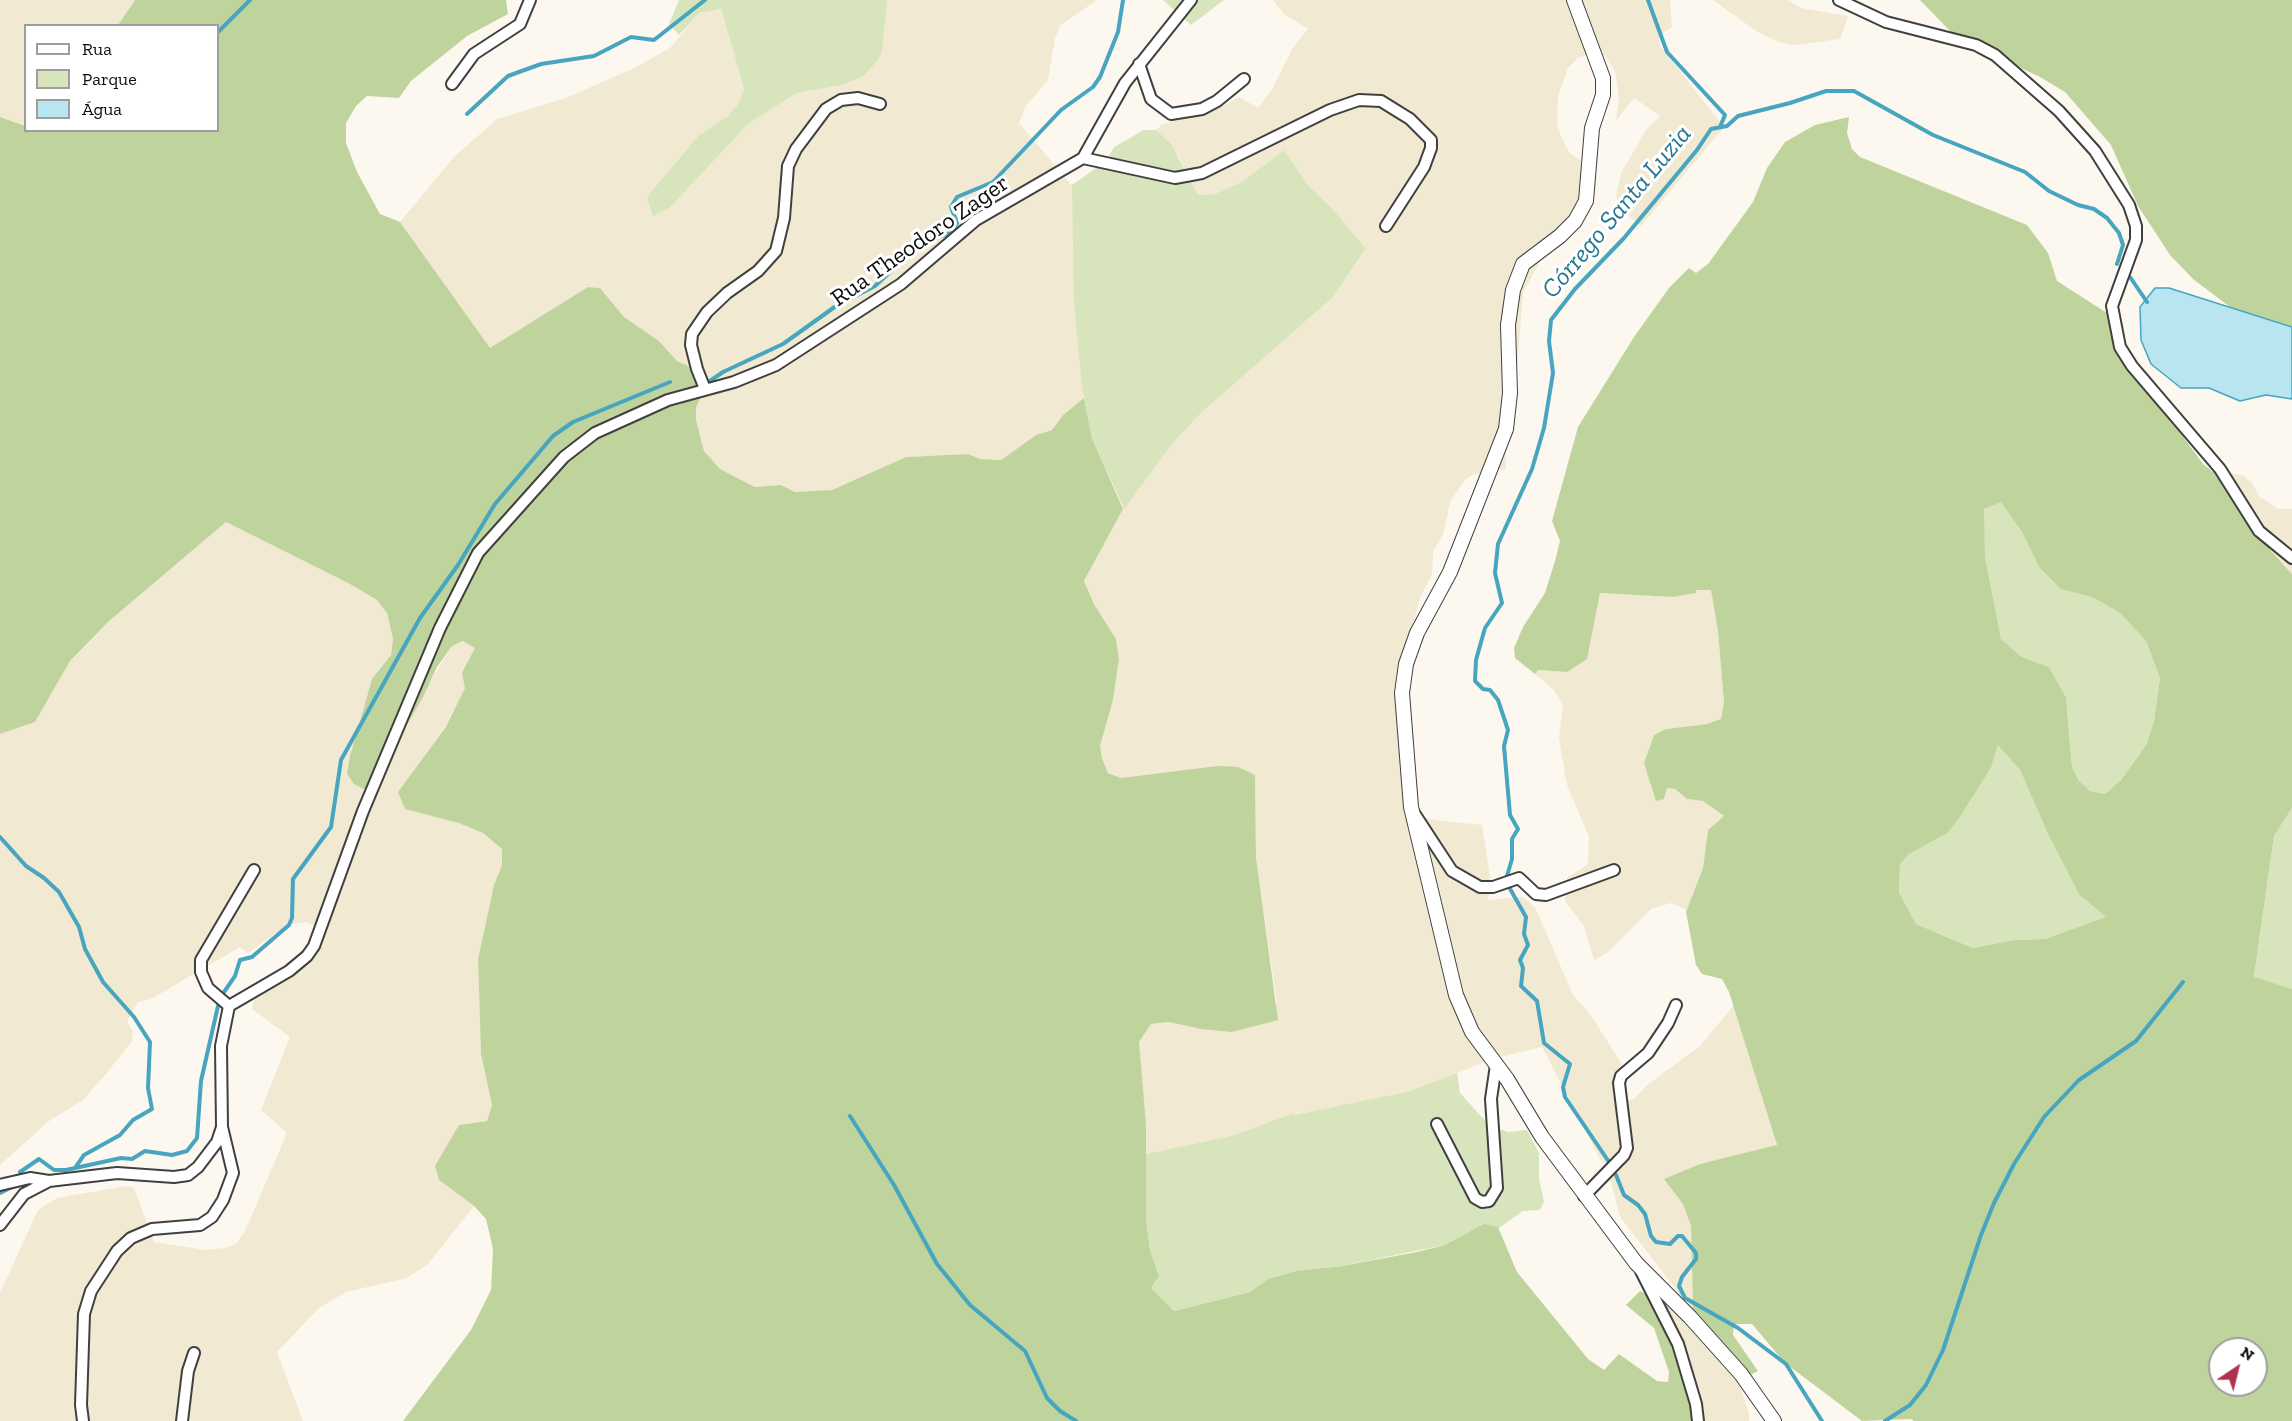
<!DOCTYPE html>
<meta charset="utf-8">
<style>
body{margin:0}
#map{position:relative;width:2292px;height:1421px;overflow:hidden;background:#fdf8ef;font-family:"Zilla Slab",serif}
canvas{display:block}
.legend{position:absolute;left:24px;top:24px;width:195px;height:108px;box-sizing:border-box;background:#fff;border:2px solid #9e9e9e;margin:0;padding:8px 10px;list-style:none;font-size:18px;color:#0d0d0d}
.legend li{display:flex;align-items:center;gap:12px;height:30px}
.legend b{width:30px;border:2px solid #9e9e9e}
.north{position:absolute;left:2208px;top:1337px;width:60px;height:60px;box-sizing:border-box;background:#fff;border:2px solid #9e9e9e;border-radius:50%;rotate:35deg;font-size:16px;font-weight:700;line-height:24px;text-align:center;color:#0d0d0d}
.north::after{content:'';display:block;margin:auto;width:21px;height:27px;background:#af334f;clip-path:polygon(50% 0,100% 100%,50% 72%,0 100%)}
</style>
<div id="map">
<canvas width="2292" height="1421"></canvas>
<ul class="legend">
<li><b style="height:8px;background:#fff"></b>Rua</li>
<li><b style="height:16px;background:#d8e5bc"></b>Parque</li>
<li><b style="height:16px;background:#b9e5f0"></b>Água</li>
</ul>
<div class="north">N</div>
</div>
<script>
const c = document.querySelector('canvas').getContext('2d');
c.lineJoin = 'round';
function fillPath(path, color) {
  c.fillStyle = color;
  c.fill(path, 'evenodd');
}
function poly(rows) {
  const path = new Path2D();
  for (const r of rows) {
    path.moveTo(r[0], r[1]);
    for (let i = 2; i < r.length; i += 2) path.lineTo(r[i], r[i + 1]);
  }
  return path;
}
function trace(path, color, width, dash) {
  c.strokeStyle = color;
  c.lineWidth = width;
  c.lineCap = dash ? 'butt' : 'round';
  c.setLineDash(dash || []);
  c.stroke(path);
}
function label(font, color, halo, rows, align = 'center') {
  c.font = font + ' "Zilla Slab",serif';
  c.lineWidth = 6;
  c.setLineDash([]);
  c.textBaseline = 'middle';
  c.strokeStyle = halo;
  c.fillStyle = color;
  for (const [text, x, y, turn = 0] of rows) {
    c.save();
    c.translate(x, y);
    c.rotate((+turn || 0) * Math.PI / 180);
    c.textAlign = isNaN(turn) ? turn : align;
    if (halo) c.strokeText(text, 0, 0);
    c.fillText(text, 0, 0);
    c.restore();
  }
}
fillPath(poly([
 [0,0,135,0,118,25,26,26,24,126,0,117],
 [887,0,1097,0,1061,25,1055,38,1048,80,1026,106,1019,123,1074,188,1074,304,1084,398,1063,415,1052,430,1036,435,1001,460,980,459,968,454,906,457,832,490,795,492,781,485,755,487,720,469,704,451,696,420,696,407,702,393,688,366,677,361,659,341,624,317,600,288,588,287,490,349,400,222,454,157,497,119,566,98,636,67,670,48,699,13,721,9,744,89,738,104,728,116,698,136,651,192,714,158,748,124,797,93,842,85],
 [1273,0,1670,0,1672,27,1659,36,1660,46,1724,127,1641,226,1623,211,1616,198,1618,187,1621,173,1646,130,1660,116,1634,98,1616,121,1619,98,1615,71,1606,57,1597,52,1578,58,1568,68,1558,96,1557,124,1562,139,1570,153,1589,167,1579,182,1584,203,1544,254,1523,293,1515,393,1505,445,1506,469,1472,475,1465,480,1450,502,1444,532,1433,552,1432,575,1421,595,1401,664,1409,814,1435,820,1482,825,1491,883,1488,900,1523,897,1535,907,1573,995,1588,1011,1622,1064,1621,1093,1627,1101,1634,1099,1647,1085,1700,1046,1734,1005,1777,1146,1700,1164,1665,1179,1683,1204,1691,1226,1693,1308,1738,1381,1749,1413,1749,1421,1701,1421,1661,1303,1673,1302,1678,1292,1620,1217,1607,1165,1600,1159,1542,1047,1495,1058,1406,1093,1293,1115,1292,1113,1231,1136,1146,1154,1139,1042,1151,1024,1169,1022,1201,1029,1277,1004,1256,857,1255,775,1217,766,1120,778,1108,773,1102,758,1100,746,1113,700,1119,659,1116,639,1094,604,1084,581,1123,509,1173,443,1200,414,1333,297,1366,250,1331,207,1308,185,1284,150,1242,182,1215,194,1198,195,1178,155,1156,130,1163,124,1214,111,1239,97,1258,108,1272,89,1292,49,1308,29,1285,15],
 [1713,0,1787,0,1801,8,1848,16,1840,39,1795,45,1778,42,1756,31],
 [2224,473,2243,475,2253,484,2259,496,2278,509,2292,509,2292,574,2270,550],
 [226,522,350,584,377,600,387,613,393,639,391,655,372,679,350,756,377,769,452,646,463,641,476,648,465,688,444,728,399,792,483,833,502,849,502,865,494,885,478,959,481,1054,492,1105,487,1121,459,1125,439,1180,474,1206,428,1264,407,1278,346,1292,319,1308,277,1352,303,1421,0,1421,0,1293,38,1210,57,1198,126,1186,134,1188,154,1242,206,1250,225,1248,237,1243,246,1229,287,1133,261,1110,290,1037,252,1009,254,1000,262,988,286,973,319,934,314,926,306,922,287,925,248,953,240,947,151,999,138,1002,127,1022,133,1031,132,1041,106,1074,83,1100,49,1121,0,1165,0,734,35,722,70,661,108,622],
 [1711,589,1718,631,1724,703,1721,720,1707,724,1666,729,1654,735,1644,763,1664,799,1667,787,1675,789,1687,799,1703,801,1724,816,1708,830,1703,868,1687,910,1671,903,1651,909,1607,953,1594,960,1584,926,1565,901,1567,878,1588,864,1589,837,1567,785,1559,738,1563,705,1554,690,1535,674,1538,670,1567,672,1595,617,1600,593,1673,597,1695,590]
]), '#f1e9d1');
fillPath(poly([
 [679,0,887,0,882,51,878,60,863,76,842,85,797,93,748,124,669,208,653,216,647,198,651,192,698,136,728,116,738,104,744,89,721,9,699,13,679,35,669,24],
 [1163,0,1224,0,1191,25],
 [1144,130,1156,130,1171,144,1198,195,1215,194,1242,182,1284,150,1308,185,1331,207,1366,249,1333,297,1200,414,1173,443,1124,509,1092,438,1082,387,1074,304,1072,185,1106,161,1114,147],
 [2001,501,2022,532,2039,567,2120,613,2146,641,2160,678,2154,721,2146,745,2121,780,2105,794,2090,791,2079,781,2072,767,2066,697,2049,667,2022,657,2001,639,1985,556,1983,509],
 [1998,744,2020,770,2047,832,2079,893,2107,917,2045,939,2014,940,1973,948,1916,924,1899,892,1900,864,1909,854,1958,820,1991,768],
 [2292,808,2292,989,2254,978,2274,836],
 [1457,1073,1460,1093,1490,1126,1508,1132,1527,1130,1539,1153,1539,1179,1544,1202,1540,1210,1523,1211,1499,1228,1484,1225,1445,1245,1342,1266,1296,1271,1268,1279,1250,1292,1174,1311,1151,1288,1159,1276,1150,1250,1146,1220,1146,1154,1231,1136,1293,1113,1294,1115,1407,1092]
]), '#d8e5bc');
fillPath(poly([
 [135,0,506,0,508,14,467,36,411,81,399,98,367,96,356,106,346,123,346,143,357,172,380,214,400,222,490,348,588,287,600,288,624,317,659,341,677,361,688,366,703,393,696,407,696,420,704,451,720,469,755,487,781,485,795,492,832,490,906,457,968,454,980,459,1001,460,1036,435,1052,430,1063,415,1084,398,1092,438,1123,509,1084,581,1094,604,1116,639,1119,659,1113,700,1100,746,1102,758,1108,773,1121,778,1217,766,1238,767,1255,775,1256,857,1278,1020,1232,1032,1201,1029,1169,1022,1151,1024,1139,1042,1146,1125,1146,1220,1150,1250,1159,1276,1151,1288,1174,1311,1250,1292,1268,1279,1296,1271,1342,1266,1417,1252,1445,1245,1484,1224,1498,1227,1517,1272,1588,1359,1604,1370,1619,1354,1657,1381,1668,1382,1669,1372,1654,1328,1626,1305,1640,1291,1660,1301,1701,1421,403,1421,471,1330,491,1290,493,1249,486,1219,474,1206,439,1180,435,1166,459,1125,487,1121,492,1105,481,1054,478,959,494,885,502,865,502,849,483,833,459,823,405,809,398,792,445,728,465,688,462,673,475,648,463,641,452,646,437,667,423,697,373,784,364,789,354,784,347,774,350,756,372,679,391,655,393,639,387,613,377,600,350,584,226,522,108,622,70,661,35,722,0,734,0,117,25,126,26,130,218,130,218,26,118,25],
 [1920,0,2292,0,2292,327,2230,307,2193,279,2170,255,2138,206,2111,145,2065,92,2040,77,1968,43,1949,30],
 [1849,117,1847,133,1852,149,1860,157,2027,225,2048,253,2057,281,2121,322,2119,333,2132,367,2203,464,2213,472,2224,473,2270,550,2292,574,2292,808,2274,836,2254,977,2292,989,2292,1421,1914,1421,1911,1419,1862,1421,1785,1363,1752,1324,1734,1324,1733,1335,1758,1371,1738,1381,1693,1308,1691,1226,1683,1204,1664,1179,1700,1164,1777,1145,1729,992,1722,979,1702,974,1696,965,1686,912,1703,868,1708,830,1724,816,1703,801,1687,799,1675,789,1667,788,1664,799,1656,801,1644,763,1654,735,1666,729,1707,724,1721,719,1724,703,1718,631,1711,590,1696,590,1696,593,1673,597,1600,593,1587,659,1567,672,1538,670,1535,674,1515,658,1514,648,1523,627,1545,593,1555,561,1560,541,1552,521,1578,427,1634,337,1669,288,1689,268,1696,273,1708,264,1753,202,1767,168,1785,142,1815,125],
 [2001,502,2022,532,2039,567,2061,589,2092,597,2120,613,2146,641,2160,678,2154,721,2146,745,2121,780,2105,794,2090,791,2079,781,2072,767,2066,697,2049,667,2022,657,2001,639,1985,556,1984,509],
 [1998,745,2020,770,2047,832,2079,894,2106,917,2045,939,2014,940,1973,948,1916,924,1899,892,1900,864,1909,854,1947,833,1958,820,1991,768],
 [2220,1349,2256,1349,2256,1385,2220,1385]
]), '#bfd49d');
const water = poly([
 [2155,288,2169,288,2292,327,2292,399,2266,395,2240,401,2209,388,2181,388,2151,364,2141,340,2140,307,2155,288]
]);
fillPath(water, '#b9e5f0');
trace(water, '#47a5c0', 1.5);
trace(poly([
 [1648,0,1667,52,1725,115,1720,127],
 [218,32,250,0],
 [467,114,508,76,541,64,594,56,631,37,654,40,705,0],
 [2130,277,2147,302],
 [707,383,723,372,783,344,836,306,875,286,916,248,953,231,957,223,951,207,957,197,993,182,1061,110,1093,87,1100,77,1118,32,1123,0],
 [0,837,26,866,44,878,59,892,79,927,85,949,103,982,134,1017,150,1042,148,1088,152,1109,133,1120,120,1135,84,1155,75,1168],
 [1507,876,1512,859,1512,839,1518,829,1510,815,1504,746,1508,730,1498,700,1490,690,1483,689,1475,681,1476,660,1485,628,1502,603,1495,573,1498,544,1532,469,1544,428,1553,373,1549,341,1551,320,1575,289,1624,238,1697,150,1711,129,1727,126,1738,116,1790,103,1826,91,1854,91,1933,135,2025,172,2049,191,2078,205,2094,209,2107,218,2119,233,2123,245,2117,264],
 [1509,887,1526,917,1524,934,1528,945,1520,960,1523,968,1521,986,1537,1001,1544,1043,1570,1064,1563,1087,1565,1097,1609,1162],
 [222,995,235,976,240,960,252,957,289,925,292,918,293,879,331,827,341,760,420,618,458,565,495,504,553,436,573,422,670,382],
 [850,1116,894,1185,937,1264,970,1305,1025,1351,1047,1398,1060,1411,1076,1421],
 [20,1172,39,1159,54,1170,66,1170,121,1158,132,1159,145,1151,172,1155,187,1151,197,1138,201,1081,218,1006],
 [1616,1175,1624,1195,1638,1205,1645,1214,1651,1236,1656,1242,1670,1244,1678,1236,1682,1236,1696,1253,1696,1259,1682,1277,1679,1286,1685,1298,1738,1328,1786,1364,1822,1421],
 [0,1193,14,1186],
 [1885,1421,1910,1405,1926,1385,1943,1350,1981,1235,1994,1203,2014,1164,2044,1117,2079,1080,2136,1041,2183,982]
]), '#47a5c0', 4);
const minor = poly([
 [1839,0,1886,22,1976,45,1995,55,2059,111,2095,151,2129,205,2136,226,2136,240,2112,306,2120,347,2132,366,2220,469,2259,531,2292,558],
 [1139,64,1151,99,1171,114,1202,109,1217,101,1244,79],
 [452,84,474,54,520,24,530,0],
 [1083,158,1175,178,1202,173,1330,110,1359,100,1381,101,1410,119,1431,140,1431,148,1424,167,1386,226],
 [705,389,697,369,691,345,692,334,707,312,727,293,758,271,776,251,784,218,788,166,796,149,826,109,841,100,858,98,880,104],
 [1414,813,1452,871,1480,887,1493,887,1519,878,1536,894,1546,895,1614,870],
 [229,1006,208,988,201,972,201,960,254,870],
 [1437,1124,1475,1198,1482,1202,1489,1201,1497,1188,1491,1099,1496,1065],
 [0,1185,30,1178,49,1181,117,1173,174,1177,188,1175,198,1167,217,1142,222,1127,221,1046,229,1006,289,971,307,956,314,946,363,811,440,628,478,553,564,457,595,433,668,400,734,382,776,365,901,284,976,220,1083,158,1125,83,1191,0],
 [1584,1196,1624,1155,1627,1148,1619,1083,1621,1076,1648,1053,1668,1023,1676,1005],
 [0,1225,24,1194,49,1181],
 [1641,1271,1678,1344,1696,1404,1698,1421],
 [83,1421,81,1405,84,1314,91,1291,117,1251,131,1238,152,1229,200,1225,212,1217,223,1200,233,1173,222,1127],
 [182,1421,188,1371,194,1353]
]);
const tertiary = poly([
 [1574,0,1603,78,1603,95,1592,128,1586,201,1575,221,1560,236,1523,264,1513,290,1508,325,1510,393,1506,429,1450,572,1417,633,1406,664,1402,693,1411,807,1456,995,1472,1032,1507,1079,1542,1137,1636,1263,1690,1317,1741,1374,1774,1421]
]);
trace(minor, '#404040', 14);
trace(tertiary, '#404040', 16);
trace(minor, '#fff', 10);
trace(tertiary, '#fff', 14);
label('24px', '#0d0d0d', '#fff', [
 ["Rua Theodoro Zager",920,241,-35]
]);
label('italic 26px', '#237692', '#fff', [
 ["Córrego Santa Luzia",1617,212,-50]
]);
</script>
